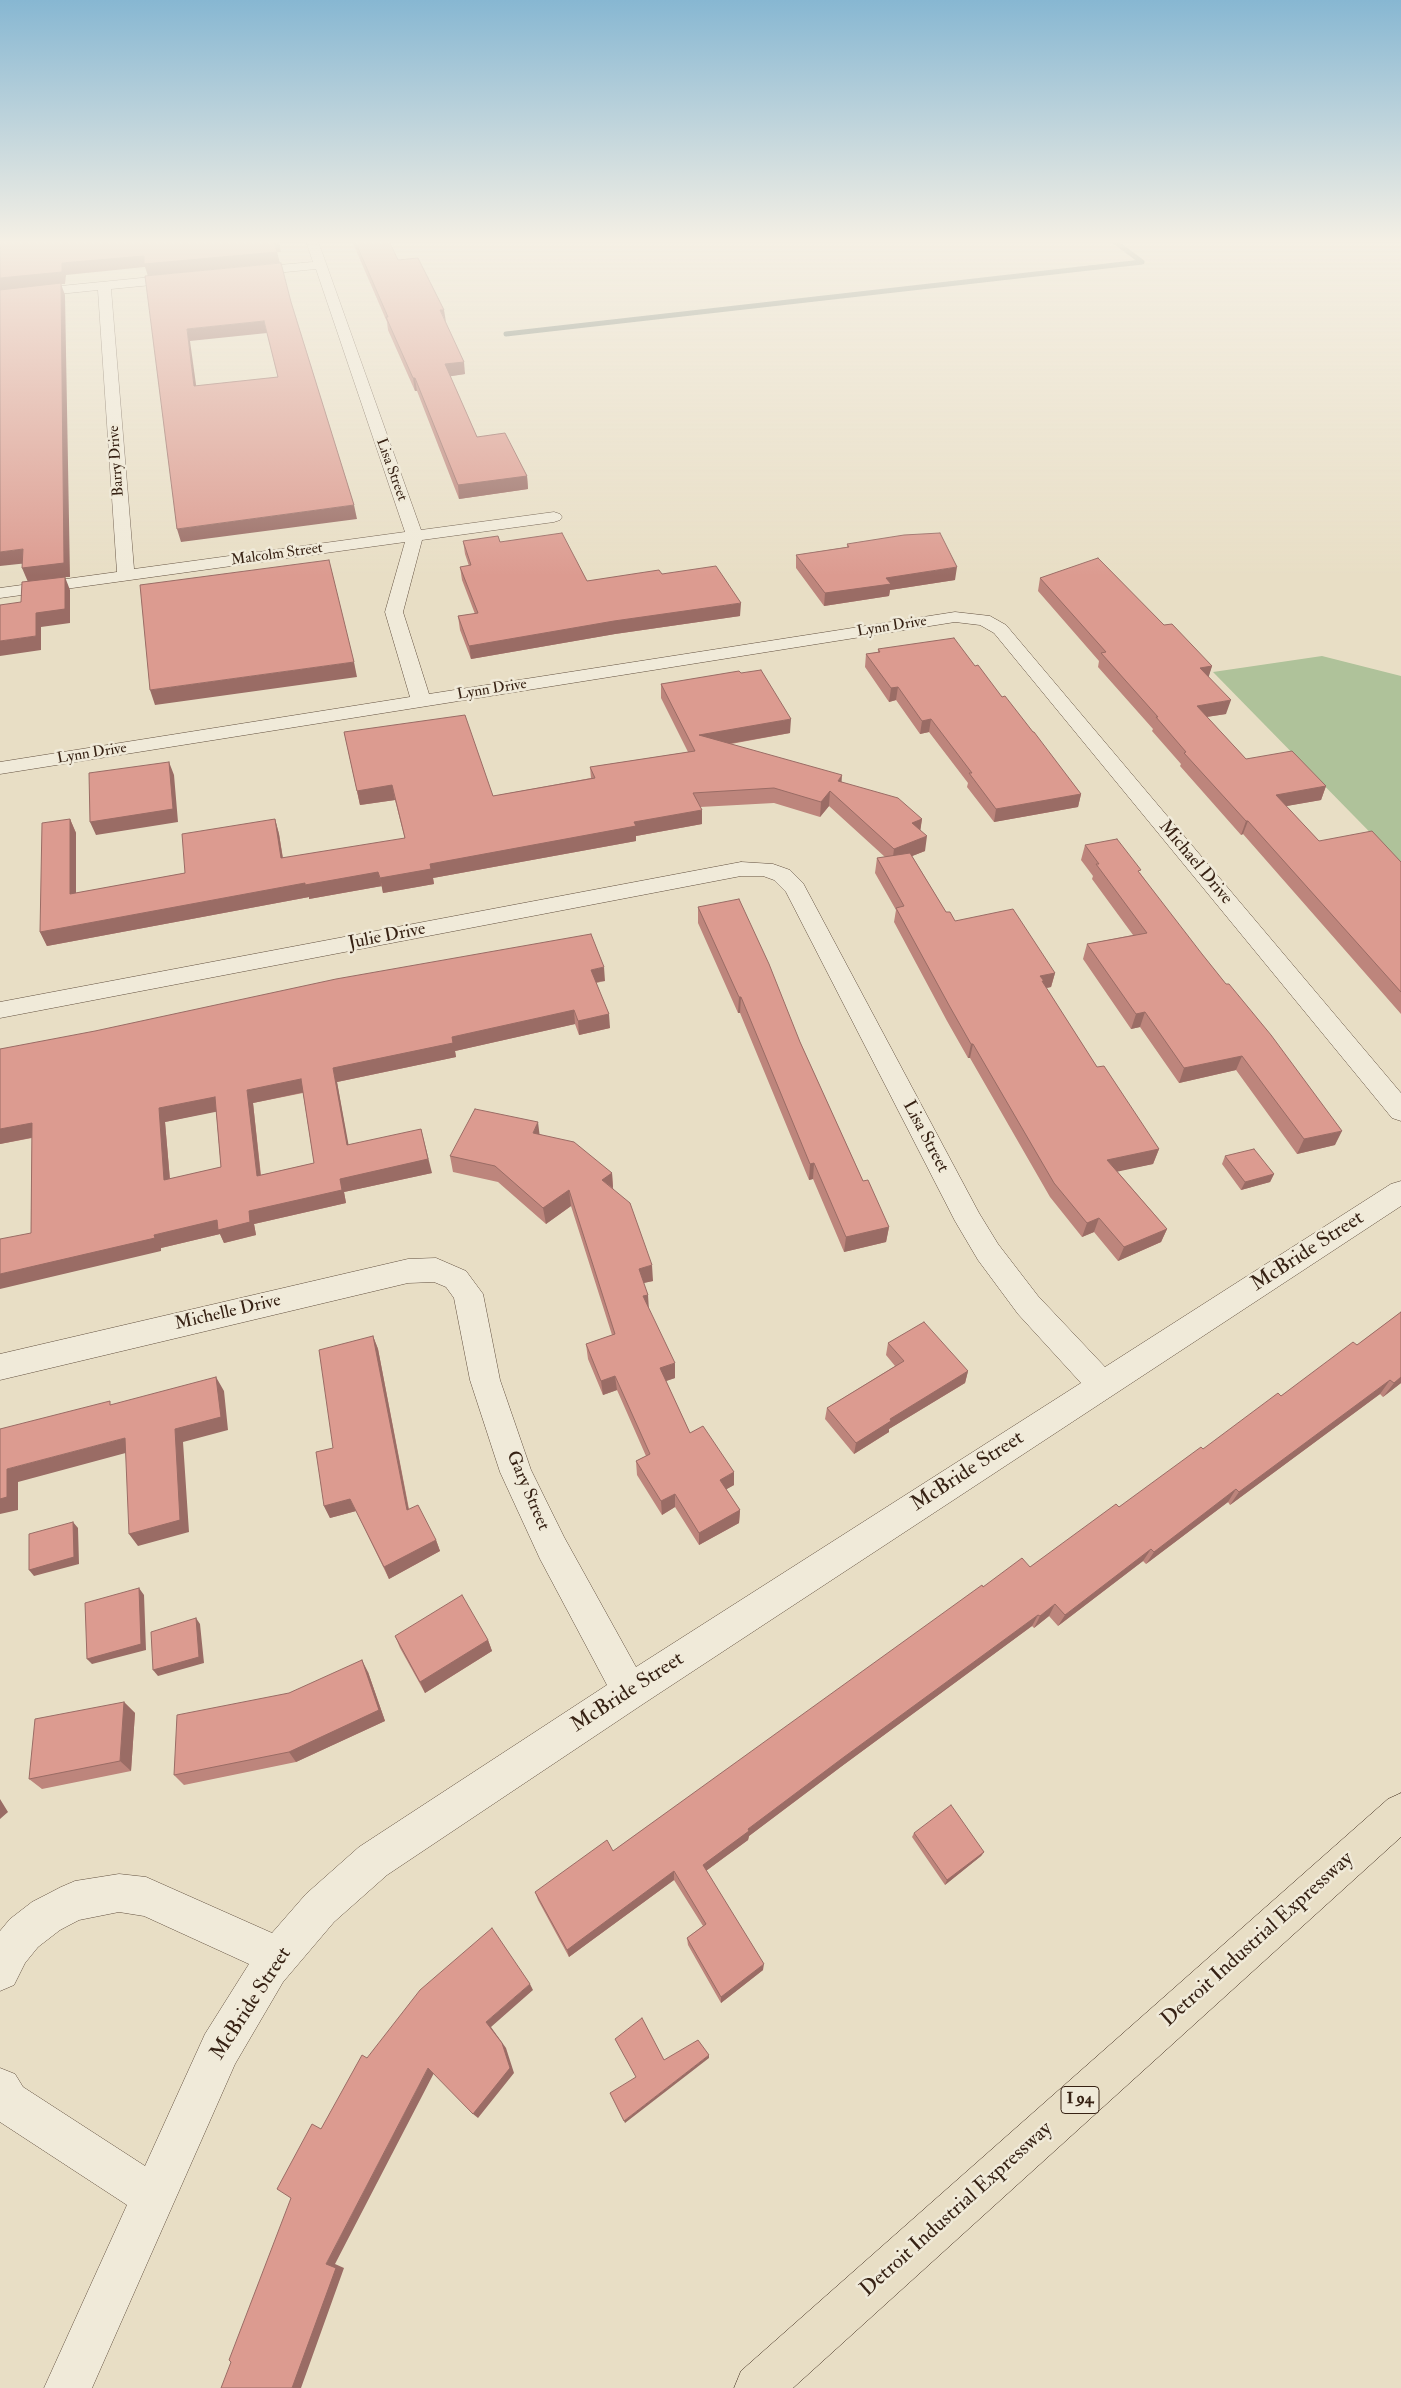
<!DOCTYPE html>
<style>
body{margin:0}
canvas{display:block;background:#e8dec5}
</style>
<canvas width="1401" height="2388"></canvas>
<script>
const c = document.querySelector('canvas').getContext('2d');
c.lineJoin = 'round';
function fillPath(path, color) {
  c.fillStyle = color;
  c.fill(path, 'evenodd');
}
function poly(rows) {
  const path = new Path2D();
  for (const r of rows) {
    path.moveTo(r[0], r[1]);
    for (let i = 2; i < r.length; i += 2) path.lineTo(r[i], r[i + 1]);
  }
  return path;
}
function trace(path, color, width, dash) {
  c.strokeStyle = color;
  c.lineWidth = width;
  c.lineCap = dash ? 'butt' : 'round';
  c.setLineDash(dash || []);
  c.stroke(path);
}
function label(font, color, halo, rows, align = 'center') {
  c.font = font + ' "IM FELL Double Pica",serif';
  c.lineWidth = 5;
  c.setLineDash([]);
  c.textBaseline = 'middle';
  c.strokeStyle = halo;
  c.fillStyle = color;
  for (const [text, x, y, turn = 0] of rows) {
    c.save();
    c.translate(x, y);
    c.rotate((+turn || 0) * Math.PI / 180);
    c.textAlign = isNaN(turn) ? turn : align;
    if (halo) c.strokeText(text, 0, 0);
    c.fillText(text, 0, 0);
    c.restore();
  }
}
fillPath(poly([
 [1322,656,1401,676,1401,864,1213,672]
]), '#afc29a');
trace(poly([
 [506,334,1142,262,1114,241]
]), '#717e73', 5);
const minor = poly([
 [306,241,318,241,421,530,554,512,560,514,562,517,560,520,554,522,422,540,403,612,429,694,955,612,990,616,1006,625,1401,1093,1401,1121,1392,1118,994,633,980,625,955,622,0,774,0,762,410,697,385,612,405,542,0,598,0,588,117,572,98,290,0,300,0,292,182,274,188,278,182,282,111,289,134,569,405,532,316,269,245,276,239,272,245,268,313,262,306,241],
 [741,862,773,864,790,870,803,883,979,1213,998,1244,1038,1296,1105,1367,1391,1184,1401,1181,1401,1206,643,1704,387,1875,334,1922,283,1982,235,2064,92,2388,44,2388,127,2205,0,2122,0,2068,15,2074,23,2087,145,2166,205,2034,249,1964,144,1916,119,1912,79,1920,60,1930,38,1947,25,1963,14,1985,0,1991,0,1931,10,1919,32,1902,61,1887,75,1881,119,1874,146,1877,272,1933,306,1894,359,1847,607,1685,540,1559,500,1472,470,1380,454,1298,446,1287,434,1282,408,1283,0,1380,0,1354,408,1259,436,1258,466,1271,483,1294,500,1380,531,1470,564,1537,636,1667,1081,1383,1018,1314,978,1260,955,1221,786,892,774,880,763,876,741,876,0,1018,0,1002,741,862]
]);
const motorway = poly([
 [1401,1793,1401,1837,793,2388,734,2388,741,2371,1388,1799,1401,1793]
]);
trace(minor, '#635140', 1);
trace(motorway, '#372214', 1);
fillPath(minor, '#f0ead9');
fillPath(motorway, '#e8dec5');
fillPath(poly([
 [352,241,389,241,398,260,445,322,465,374,450,376,477,437,527,476,528,489,459,499,417,391,415,391,388,330,387,322],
 [463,541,500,542,587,581,662,574,740,616,615,634,471,659,460,630,458,616,475,614,462,580,460,567,469,566,465,554],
 [847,544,955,580,890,590,889,596,824,606,796,568,796,555,847,547],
 [1040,578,1164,625,1212,666,1208,677,1226,714,1207,717,1246,759,1326,786,1321,800,1286,806,1319,841,1401,862,1401,1014,1243,834,1241,835,1180,766,1181,764,1152,731,1153,729,1098,667,1099,661,1038,591],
 [878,649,975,666,1033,732,1081,794,1078,807,994,822,967,787,968,783,929,732,920,734,896,700,889,702,865,667,866,654,878,652],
 [741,673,790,733,731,744,842,782,922,819,920,830,925,851,912,856,946,912,955,921,1055,973,1051,987,1046,988,1097,1067,1159,1149,1153,1164,1117,1171,1167,1229,1161,1242,1118,1261,1094,1232,1082,1237,1050,1197,970,1058,968,1058,947,1021,894,922,896,910,875,873,877,858,885,857,829,806,820,817,774,803,700,807,702,824,636,836,636,841,433,878,434,884,383,893,382,886,309,899,309,897,47,946,40,932,70,819,76,833,76,893,185,873,275,819,279,834,283,858,405,839,395,800,360,805,344,732,493,796,591,778,590,767,688,752,661,698,661,684],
 [1085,845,1140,873,1335,1145,1297,1154,1236,1070,1179,1083,1140,1027,1131,1029,1083,959,1087,944,1133,935,1092,879,1093,876,1081,860],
 [698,907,800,1042,863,1181,889,1227,886,1242,844,1252,813,1179,809,1180,740,1013,738,1013,698,923],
 [605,981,596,983,610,1028,579,1035,575,1024,455,1051,456,1057,337,1082,348,1145,432,1173,344,1192,346,1203,254,1224,256,1235,224,1243,220,1234,161,1248,161,1251,31,1233,32,1138,0,1144,0,1049],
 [303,1093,314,1163,261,1175,253,1103],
 [216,1111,221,1167,170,1179,165,1122],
 [540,1134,612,1173,613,1188,653,1281,643,1283,648,1295,648,1307,675,1378,666,1381,690,1433,734,1485,726,1489,740,1510,739,1523,699,1545,675,1507,662,1515,637,1475,636,1461,646,1456,617,1390,603,1395,588,1359,586,1344,612,1335,571,1206,546,1224,498,1182,453,1172,450,1156],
 [1225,1156,1274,1174,1270,1182,1241,1190,1222,1164],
 [1401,1312,1401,1383,1383,1397,1380,1394,1230,1505,1228,1502,1146,1564,1143,1561,1058,1626,1049,1616,1034,1628,1032,1626,842,1766,749,1836,748,1840,706,1871,763,1970,721,2003,688,1945,687,1938,703,1926,674,1880,569,1957,538,1900,535,1892,613,1851,983,1587,1030,1567,1119,1507,1281,1396,1357,1345],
 [373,1336,378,1349,409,1509,436,1540,440,1551,389,1579,356,1511,330,1518,324,1506],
 [888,1343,968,1371,965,1383,889,1429,889,1432,854,1454,825,1419,827,1408,895,1366,886,1355],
 [395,1636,488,1640,492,1651,425,1693,400,1648],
 [368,1672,385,1721,296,1762,184,1785,174,1775,289,1693],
 [124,1702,135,1713,131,1771,42,1789,29,1779],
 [914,1833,984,1852,981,1856,945,1885,912,1837]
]), '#bd857c');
fillPath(poly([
 [274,241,279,241,281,252,277,252,280,263,148,276,145,267,66,275,65,284,61,284,65,295,70,577,65,577,70,590,70,623,41,627,41,650,0,656,0,641,36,636,28,582,22,568,61,284,0,291,0,278,62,263],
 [440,310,444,310,446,322],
 [264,321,267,333,190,341,198,399,194,386,187,329],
 [464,362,465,374,446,377,445,364],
 [413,378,415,378,417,391,415,391],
 [527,476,528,489,459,499,458,485],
 [354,505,357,519,181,542,177,529],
 [23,549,28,563,0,566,0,552],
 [957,567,955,580,890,590,889,596,824,606,825,593,886,578],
 [741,603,740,616,615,634,471,659,469,646,614,621],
 [354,662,357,677,155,705,150,690],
 [1212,666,1208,679,1200,668],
 [898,687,896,700,889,702,891,688],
 [1231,700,1226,714,1192,719,1197,706],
 [791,719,790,733,699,749,699,735],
 [931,719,929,732,920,734,922,721],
 [169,762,174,775,178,822,96,835,90,822],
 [842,775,841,790,838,781],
 [392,785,395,800,360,805,357,791],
 [1326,786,1321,800,1270,809,1276,795],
 [830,791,829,806,820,817,821,802],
 [1081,794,1078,807,994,822,996,809],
 [702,810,702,824,636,836,636,841,433,878,434,884,383,893,380,878,430,864,634,822],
 [70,819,76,833,76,909,70,894],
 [275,819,279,834,285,873,281,858],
 [922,819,920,833,912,823],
 [1246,821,1248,821,1243,834,1241,835],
 [927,836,925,851,892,864,894,849],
 [378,872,382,886,309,899,309,897,47,946,40,932,305,883],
 [604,967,605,981,592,983,591,970],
 [1055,973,1051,987,1041,989,1040,976],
 [739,997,741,997,740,1013,738,1013],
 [574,1010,575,1024,455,1051,456,1057,337,1082,351,1158,347,1145,333,1068,452,1037],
 [1145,1012,1140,1027,1131,1029,1136,1014],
 [609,1014,610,1028,579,1035,578,1021],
 [971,1044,973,1044,970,1058,968,1058],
 [1242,1056,1236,1070,1179,1083,1184,1068],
 [301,1079,305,1092,253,1103,262,1189,257,1176,247,1090],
 [215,1097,220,1111,165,1122,171,1193,164,1180,159,1108],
 [538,1122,540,1138,533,1133],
 [32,1123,40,1136,0,1144,0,1129],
 [421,1129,432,1173,344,1192,346,1203,254,1224,256,1235,224,1243,220,1234,161,1248,161,1251,0,1289,0,1274,249,1211,340,1179],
 [1342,1131,1335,1145,1297,1154,1304,1139],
 [1159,1149,1153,1164,1102,1175,1107,1160],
 [814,1163,813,1179,809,1180,810,1164],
 [612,1173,613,1188,602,1180],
 [1274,1174,1270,1182,1241,1190,1245,1182],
 [569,1190,571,1206,546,1224,543,1208],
 [1099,1218,1094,1232,1082,1237,1087,1223],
 [889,1227,886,1242,844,1252,846,1237],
 [1167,1229,1161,1242,1118,1261,1124,1247],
 [652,1265,653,1281,639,1284,639,1269],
 [648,1295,649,1310,643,1296],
 [373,1336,378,1349,411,1522,407,1510],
 [675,1363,675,1378,660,1383,660,1368],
 [968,1371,965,1383,889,1429,889,1432,854,1454,856,1443,890,1419],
 [615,1376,617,1390,603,1395,601,1381],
 [216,1377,224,1391,228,1430,183,1442,189,1532,138,1546,129,1534,175,1429],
 [1401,1377,1401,1383,1383,1397,1394,1383],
 [1390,1380,1380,1394,1230,1505,1239,1492],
 [125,1438,133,1451,18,1482,18,1510,0,1514,0,1499,7,1469],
 [734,1472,734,1485,720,1493,720,1480],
 [1236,1489,1228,1502,1146,1564,1154,1552],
 [675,1494,675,1507,662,1515,661,1501],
 [350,1499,356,1511,330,1518,324,1506],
 [740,1510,739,1523,699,1545,699,1533],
 [73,1522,78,1528,79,1564,34,1576,29,1570],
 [436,1540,440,1551,389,1579,384,1567],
 [1151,1549,1143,1561,1058,1626,1065,1615],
 [139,1588,144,1595,146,1650,92,1664,87,1659],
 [1055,1604,1049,1616,1034,1628,1040,1616],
 [1038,1615,1032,1626,842,1766,749,1836,748,1840,703,1873,703,1865,748,1829,844,1757],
 [196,1618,200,1624,204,1663,158,1676,153,1670],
 [488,1640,492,1651,425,1693,420,1682],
 [362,1660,368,1672,385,1721,296,1762,289,1752],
 [124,1702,135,1713,131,1771,120,1761],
 [0,1799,8,1812,0,1819],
 [984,1852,981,1856,945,1885,947,1880],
 [674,1871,674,1880,569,1957,567,1950],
 [764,1964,763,1970,721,2003,721,1997],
 [530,1984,533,1990,491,2027,506,2048,514,2073,478,2118,473,2114,486,2022],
 [709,2055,709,2058,625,2123,624,2121],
 [428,2068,434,2073,335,2264,344,2268,301,2388,292,2388,326,2264]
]), '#9a6c65');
const building = poly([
 [0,241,274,241,277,252,144,264,144,256,62,263,62,272,0,278,0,241],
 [355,241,389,241,398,260,418,258,444,310,440,310,464,362,445,364,477,437,505,433,527,476,458,485,415,378,413,378,386,317,388,317,355,241],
 [281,263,291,302,354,505,177,529,145,276,281,263],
 [264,321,278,377,194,386,187,329,264,321],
 [61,283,64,563,22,568,23,549,0,552,0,290,61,283],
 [562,533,587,581,659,570,662,574,716,566,741,603,614,621,469,646,458,616,478,613,460,567,471,565,463,541,498,536,500,542,562,533],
 [940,533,957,567,886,578,891,584,825,593,796,555,849,547,847,544,904,535,940,533],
 [1098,558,1164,625,1172,624,1212,666,1200,668,1231,700,1197,706,1246,759,1292,751,1326,786,1276,795,1319,841,1372,831,1401,862,1401,992,1248,821,1246,821,1184,753,1186,752,1156,717,1158,717,1101,653,1106,652,1040,578,1098,558],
 [329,560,354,662,150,690,140,585,329,560],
 [65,577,65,609,36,613,36,636,0,641,0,605,21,602,22,582,65,577],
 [954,638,975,666,978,665,1002,697,1005,696,1033,732,1034,732,1081,794,996,809,969,773,972,773,931,719,922,721,898,687,891,688,866,654,880,652,878,649,954,638],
 [761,670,791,719,699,735,842,775,838,781,898,798,922,819,912,823,927,836,894,849,830,791,821,802,774,788,693,793,702,810,634,822,636,826,430,864,431,869,380,878,378,872,305,885,305,883,40,932,42,823,70,819,70,894,185,873,182,834,275,819,281,858,405,838,392,785,357,791,344,732,465,715,493,796,595,778,590,767,695,751,661,684,739,671,741,673,761,670],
 [169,762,173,809,90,822,89,773,169,762],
 [1117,839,1141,870,1138,871,1202,954,1226,984,1229,984,1271,1035,1342,1131,1304,1139,1242,1056,1184,1068,1145,1012,1136,1014,1087,944,1147,933,1096,864,1099,864,1085,845,1117,839],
 [910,853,946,912,950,912,955,921,1013,909,1055,973,1040,976,1044,981,1042,981,1097,1067,1104,1066,1159,1149,1107,1160,1167,1229,1124,1247,1099,1218,1087,1223,1054,1183,973,1044,971,1044,950,1007,896,908,904,906,877,858,910,853],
 [739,899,769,964,800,1042,863,1181,868,1180,889,1227,846,1237,814,1163,810,1164,741,997,739,997,698,907,739,899],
 [591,934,604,967,591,970,609,1014,578,1021,574,1010,452,1037,453,1043,333,1068,347,1145,421,1129,428,1159,340,1179,342,1190,249,1211,250,1222,218,1230,217,1220,154,1235,155,1238,0,1274,0,1239,31,1233,32,1123,0,1129,0,1049,95,1031,336,979,591,934],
 [301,1079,314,1163,257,1176,247,1090,301,1079],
 [215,1097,221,1167,164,1180,159,1108,215,1097],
 [475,1109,538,1122,533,1133,574,1142,612,1173,602,1180,630,1203,652,1265,639,1269,648,1295,643,1296,675,1363,660,1368,690,1433,703,1426,734,1472,720,1480,740,1510,699,1533,675,1494,661,1501,636,1461,650,1454,615,1376,601,1381,586,1344,615,1334,569,1190,543,1208,495,1166,450,1156,475,1109],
 [1254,1149,1274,1174,1245,1182,1225,1156,1254,1149],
 [1401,1312,1401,1377,1394,1383,1390,1380,1239,1492,1236,1489,1154,1552,1151,1549,1065,1615,1055,1604,1040,1616,1038,1615,844,1757,748,1829,749,1831,703,1865,764,1964,721,1997,687,1938,706,1924,674,1871,567,1950,535,1892,607,1840,613,1851,982,1585,983,1587,1022,1558,1030,1567,1116,1504,1119,1507,1201,1447,1203,1449,1278,1393,1281,1396,1353,1342,1357,1345,1401,1312],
 [924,1322,968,1371,890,1419,891,1421,856,1443,827,1408,904,1361,888,1343,924,1322],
 [373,1336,407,1510,418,1505,436,1540,384,1567,350,1499,324,1506,316,1452,333,1448,319,1350,373,1336],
 [216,1377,221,1417,175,1429,180,1520,129,1534,125,1438,7,1469,7,1497,0,1499,0,1429,110,1401,110,1405,216,1377],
 [73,1522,74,1557,29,1570,29,1534,73,1522],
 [139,1588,141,1644,87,1659,85,1603,139,1588],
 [462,1595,488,1640,420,1682,395,1636,462,1595],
 [196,1618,199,1657,153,1670,151,1632,196,1618],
 [362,1660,379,1710,289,1752,174,1775,177,1715,289,1693,362,1660],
 [124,1702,120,1761,29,1779,35,1719,124,1702],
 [951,1805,984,1852,947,1880,914,1833,951,1805],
 [492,1928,530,1984,486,2022,502,2043,510,2068,473,2114,428,2068,326,2264,336,2268,292,2388,221,2388,231,2362,229,2360,291,2198,277,2189,312,2124,321,2129,362,2055,367,2058,420,1990,492,1928],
 [642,2018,664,2060,698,2040,709,2055,624,2121,610,2093,636,2077,615,2039,642,2018]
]);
fillPath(building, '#dc9b90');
trace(building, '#9a6c65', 1);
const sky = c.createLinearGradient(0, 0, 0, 576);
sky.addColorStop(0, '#87b7d2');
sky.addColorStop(0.42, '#f5f0e5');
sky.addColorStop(1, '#f5f0e500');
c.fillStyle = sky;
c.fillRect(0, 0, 1401, 576);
label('15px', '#372214', '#f0ead9', [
 ["Barry Drive",117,461,-94],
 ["Lisa Street",391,470,70],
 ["Malcolm Street",277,555,-8],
 ["Lynn Drive",892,627,-9],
 ["Lynn Drive",492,690,-9],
 ["Lynn Drive",92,754,-9]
]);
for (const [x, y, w] of [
 [1080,2100,38]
]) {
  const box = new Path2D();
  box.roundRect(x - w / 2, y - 13.5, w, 27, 4);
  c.fillStyle = '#f0ead9';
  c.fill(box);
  trace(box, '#372214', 1);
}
label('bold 16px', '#372214', null, [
 ["I 94",1080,2100]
]);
label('18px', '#372214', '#f0ead9', [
 ["Michael Drive",1195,863,50],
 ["Julie Drive",387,937,-11],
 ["Lisa Street",925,1137,62],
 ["Michelle Drive",228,1313,-13],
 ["Gary Street",527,1491,67]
]);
label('21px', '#372214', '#f0ead9', [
 ["McBride Street",1308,1252,-33],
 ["McBride Street",968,1472,-33],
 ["McBride Street",628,1693,-33],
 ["Detroit Industrial Expressway",1258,1940,-42],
 ["McBride Street",252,2004,-57],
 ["Detroit Industrial Expressway",957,2210,-42]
]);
</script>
